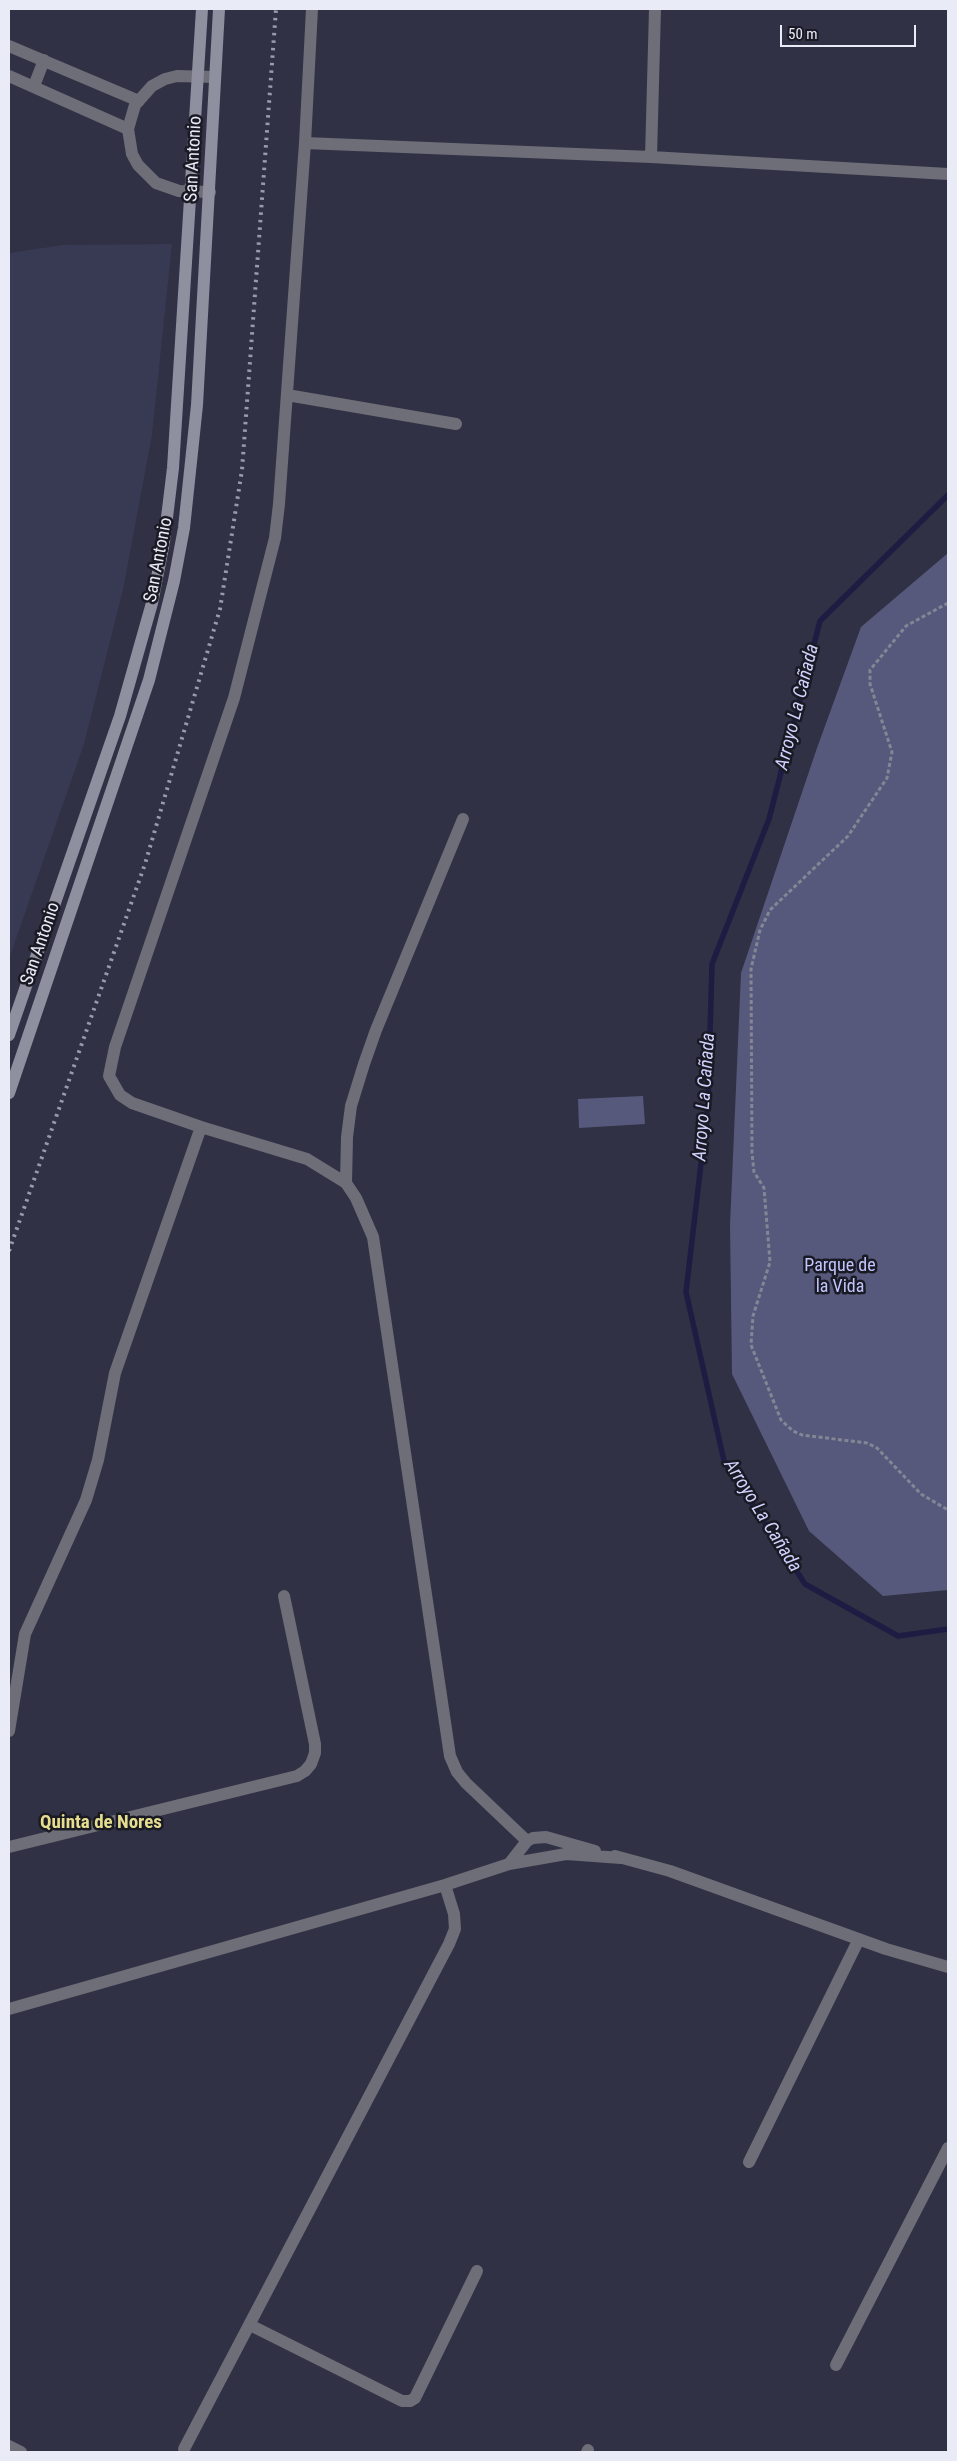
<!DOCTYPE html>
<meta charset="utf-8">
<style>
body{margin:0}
#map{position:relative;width:957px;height:2461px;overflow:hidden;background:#303144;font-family:"Roboto Condensed",sans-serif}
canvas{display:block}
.frame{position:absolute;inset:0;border:10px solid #e9ebf7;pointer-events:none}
.scale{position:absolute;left:780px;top:25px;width:136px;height:22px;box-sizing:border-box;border:2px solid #e9ebf7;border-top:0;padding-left:6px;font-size:15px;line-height:18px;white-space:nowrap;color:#e9ebf7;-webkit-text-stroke:4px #191a23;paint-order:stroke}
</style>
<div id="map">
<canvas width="957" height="2461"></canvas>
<div class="frame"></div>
<div class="scale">50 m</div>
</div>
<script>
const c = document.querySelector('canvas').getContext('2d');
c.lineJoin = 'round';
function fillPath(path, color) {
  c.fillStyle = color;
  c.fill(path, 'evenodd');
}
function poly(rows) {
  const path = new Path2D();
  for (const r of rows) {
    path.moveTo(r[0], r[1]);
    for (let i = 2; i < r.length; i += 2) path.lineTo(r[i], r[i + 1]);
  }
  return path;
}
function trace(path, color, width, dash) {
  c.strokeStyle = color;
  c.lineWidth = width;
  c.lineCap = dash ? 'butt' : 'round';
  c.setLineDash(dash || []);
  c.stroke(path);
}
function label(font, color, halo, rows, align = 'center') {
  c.font = font + ' "Roboto Condensed",sans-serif';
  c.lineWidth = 5;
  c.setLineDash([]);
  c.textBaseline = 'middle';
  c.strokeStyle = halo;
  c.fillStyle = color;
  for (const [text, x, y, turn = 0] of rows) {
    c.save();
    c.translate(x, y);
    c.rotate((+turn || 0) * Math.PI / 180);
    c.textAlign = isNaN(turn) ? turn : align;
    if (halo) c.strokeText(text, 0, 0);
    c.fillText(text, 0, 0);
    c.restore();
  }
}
fillPath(poly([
 [172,244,152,435,123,590,84,744,9,959,9,253,63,245]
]), '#383953');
fillPath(poly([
 [948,553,948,1590,883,1596,809,1531,732,1374,730,1225,741,973,817,748,861,627],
 [643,1096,645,1124,579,1128,578,1099]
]), '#57597c');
trace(poly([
 [948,495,820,621,769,819,712,964,708,1104,686,1292,724,1461,805,1584,898,1636,948,1629]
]), '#1e1c42', 5.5);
trace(poly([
 [948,603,906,626,870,670,870,684,892,752,887,778,848,836,770,910,760,930,751,969,752,1153,754,1172,764,1188,770,1262,753,1316,751,1345,781,1420,793,1431,802,1435,867,1443,877,1448,921,1494,948,1510]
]), '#848695', 3, [4, 2.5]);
trace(poly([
 [312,9,305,143,279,504,275,538,234,698,115,1047,109,1076,120,1095,132,1103,201,1127,307,1159,346,1183,356,1198,373,1237,450,1756,457,1772,466,1783,527,1841],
 [9,46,139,101],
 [9,76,128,129],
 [34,86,44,60],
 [305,143,651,157,948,174],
 [651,157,655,9],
 [210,192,179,191,156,183,138,165,132,154,128,129,135,105,152,86,165,79,177,76,215,77],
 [287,395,456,424],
 [346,1183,347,1137,351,1106,364,1064,376,1030,463,819],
 [9,1731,25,1634,86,1500,98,1460,115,1373,201,1127],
 [9,1847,297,1776,305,1771,311,1764,315,1753,315,1744,284,1596],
 [615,1856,670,1871,886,1949,948,1967],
 [509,1864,527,1841,533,1838,546,1837,595,1851],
 [9,2009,445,1885,509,1864,566,1854,621,1858],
 [749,2162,859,1939],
 [250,2325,402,2401,410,2401,415,2398,477,2271],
 [836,2365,948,2148],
 [9,2446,21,2452],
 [184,2449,449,1944,455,1929,454,1914,445,1885],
 [587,2452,588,2450]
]), '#6d6e78', 12);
trace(poly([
 [9,1035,120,716,152,603,164,542,173,468,202,9],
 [9,1093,149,680,174,581,184,528,197,405,219,9]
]), '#8e8f9f', 12);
trace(poly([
 [9,1251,145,864,220,609,242,470,276,9]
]), '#9a9baa', 4, [2.5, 5]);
label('18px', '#e9ebf7', '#191a23', [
 ["San Antonio",194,159,-87],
 ["San Antonio",159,560,-79],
 ["San Antonio",41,944,-71]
]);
label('18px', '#c2c5fd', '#191a23', [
 ["Parque de",840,1266],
 ["la Vida",840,1287]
]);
label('italic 19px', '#d0d2fd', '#191a23', [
 ["Arroyo La Cañada",798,707,-76],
 ["Arroyo La Cañada",705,1097,-86],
 ["Arroyo La Cañada",762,1516,58]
]);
label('bold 19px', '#e6dd8e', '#191a23', [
 ["Quinta de Nores",101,1823]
]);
</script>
